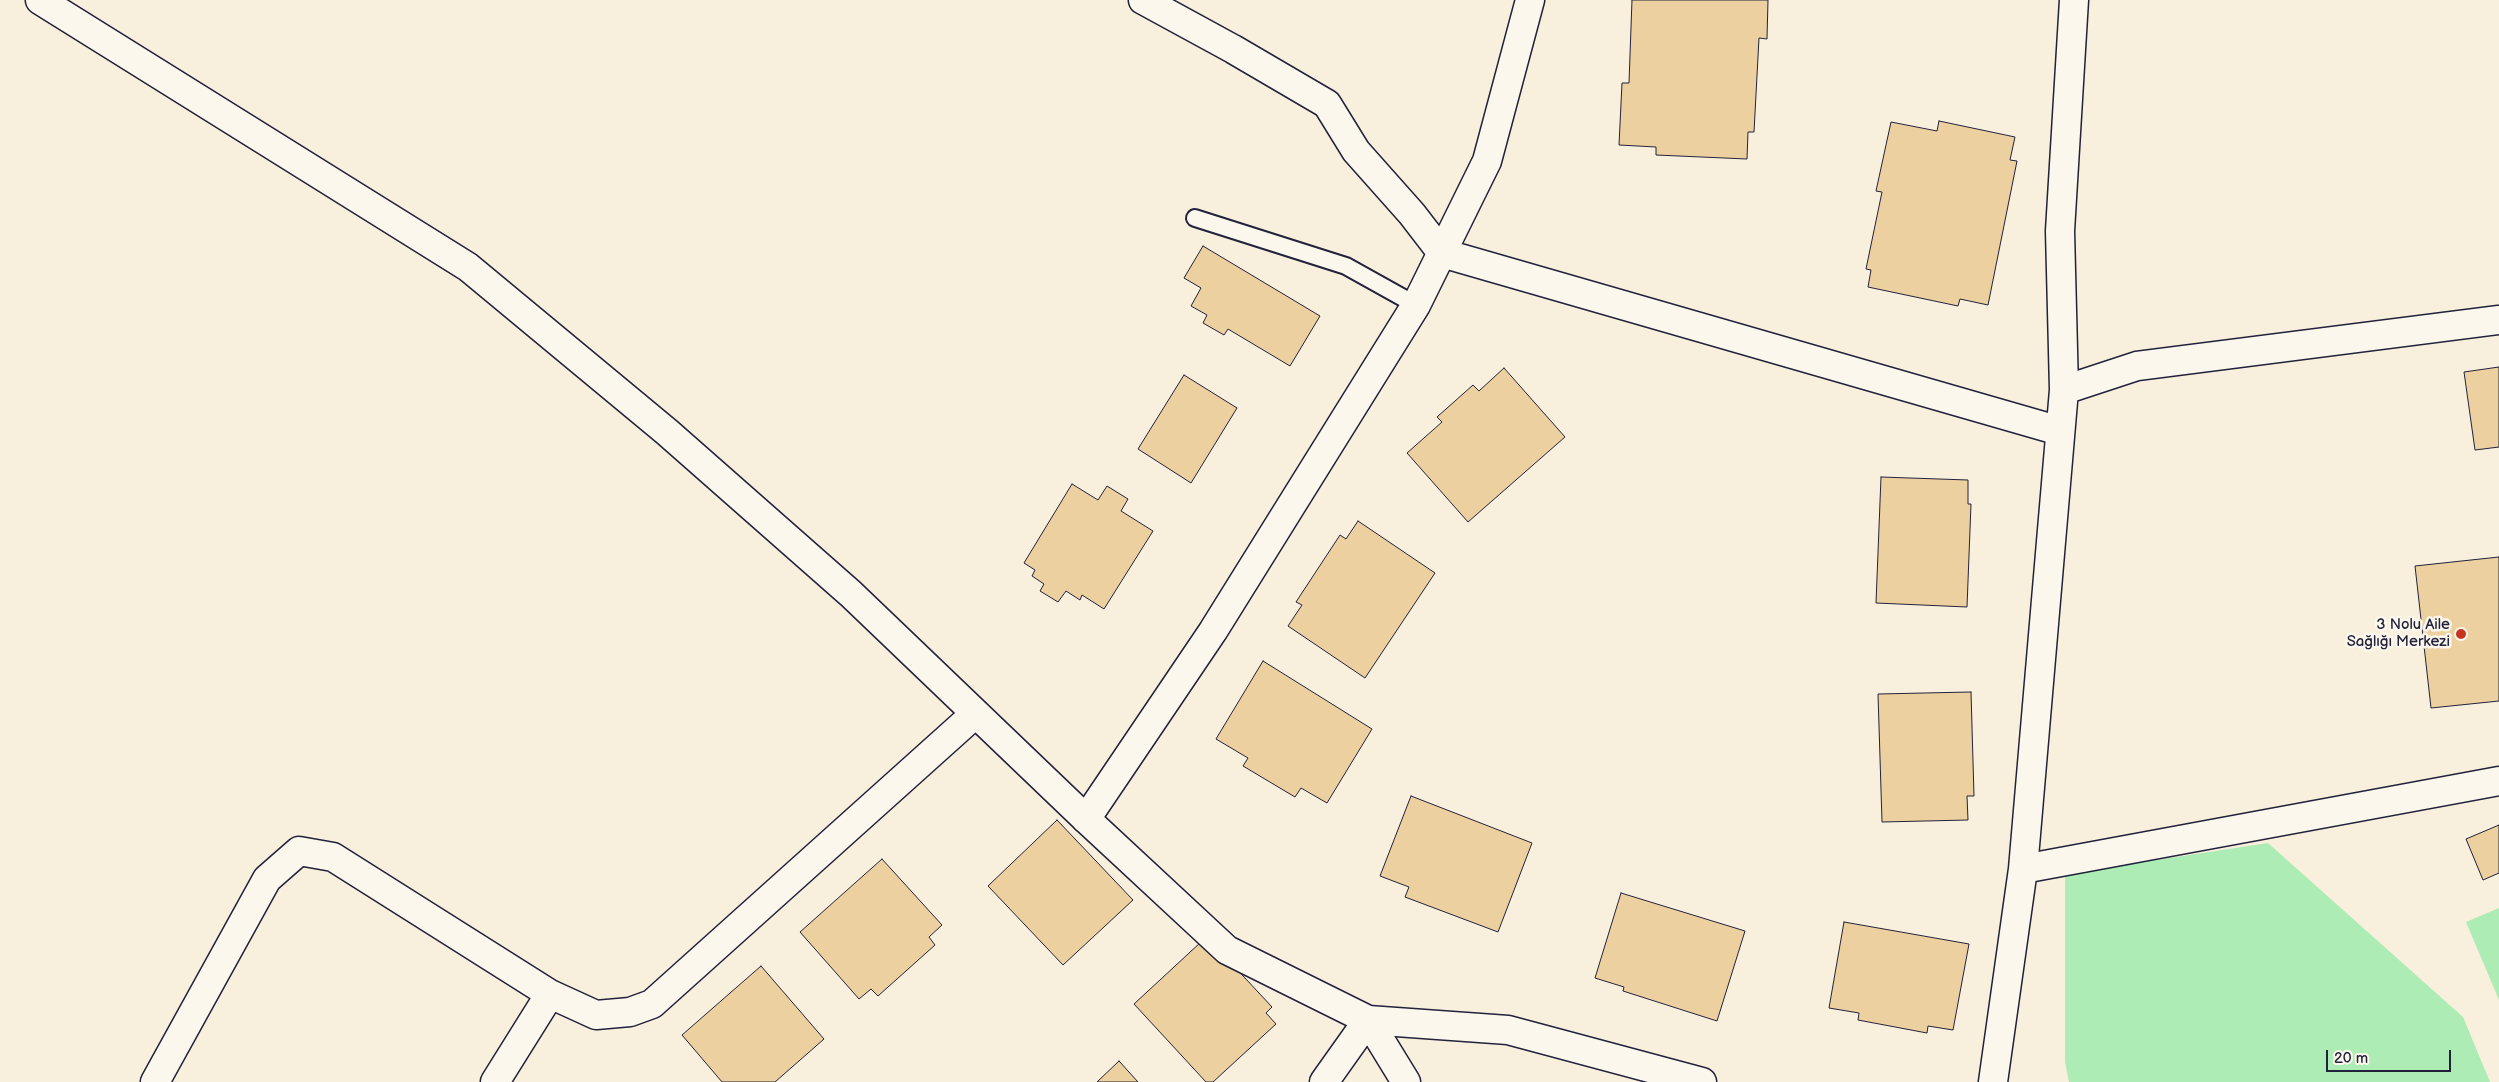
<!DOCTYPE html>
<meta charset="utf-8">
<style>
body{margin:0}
#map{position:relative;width:2499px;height:1082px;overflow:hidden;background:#f8efdd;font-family:"Balsamiq Sans",sans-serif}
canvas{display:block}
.scale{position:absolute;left:2326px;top:1050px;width:125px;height:22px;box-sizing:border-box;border:2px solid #22223b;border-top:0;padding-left:6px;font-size:15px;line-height:18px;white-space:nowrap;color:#22223b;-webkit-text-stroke:4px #fbf7ec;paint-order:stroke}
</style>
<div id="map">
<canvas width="2499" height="1082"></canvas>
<div class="scale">20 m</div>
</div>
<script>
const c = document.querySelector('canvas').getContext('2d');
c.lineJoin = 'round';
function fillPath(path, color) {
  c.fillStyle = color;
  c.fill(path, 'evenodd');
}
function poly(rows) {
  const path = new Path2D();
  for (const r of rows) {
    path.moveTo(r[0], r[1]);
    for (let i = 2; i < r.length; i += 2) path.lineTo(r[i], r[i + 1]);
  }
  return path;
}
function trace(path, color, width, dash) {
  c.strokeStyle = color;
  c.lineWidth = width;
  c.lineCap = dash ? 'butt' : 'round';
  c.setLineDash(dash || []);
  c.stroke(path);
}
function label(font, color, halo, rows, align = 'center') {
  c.font = font + ' "Balsamiq Sans",sans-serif';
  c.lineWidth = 5;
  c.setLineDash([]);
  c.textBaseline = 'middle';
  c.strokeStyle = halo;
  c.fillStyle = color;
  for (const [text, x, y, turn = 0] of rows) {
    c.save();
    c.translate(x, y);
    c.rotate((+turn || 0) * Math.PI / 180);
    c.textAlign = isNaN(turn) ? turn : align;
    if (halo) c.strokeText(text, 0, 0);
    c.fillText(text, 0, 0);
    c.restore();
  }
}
fillPath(poly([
 [2268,843,2463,1017,2490,1082,2069,1082,2065,1062,2065,874],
 [2499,908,2499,1000,2466,922]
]), '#adecb4');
const building = poly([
 [1632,0,1768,0,1767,39,1759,38,1754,132,1748,132,1747,159,1656,155,1656,147,1619,145,1622,83,1629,83,1632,0],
 [1939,121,2015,137,2010,160,2017,161,1988,305,1960,299,1958,306,1868,287,1871,270,1866,269,1882,192,1876,191,1891,122,1937,131,1939,121],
 [1203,246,1320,316,1290,366,1228,329,1224,335,1203,323,1207,315,1191,306,1201,288,1184,278,1203,246],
 [2499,367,2499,447,2475,450,2464,372,2499,367],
 [1504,368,1565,437,1468,522,1407,453,1442,422,1437,417,1473,385,1479,391,1504,368],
 [1184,375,1237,408,1191,483,1138,449,1184,375],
 [1881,477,1968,480,1968,504,1971,504,1967,607,1876,603,1881,477],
 [1072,484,1098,500,1107,486,1128,499,1121,511,1153,531,1104,609,1082,595,1080,600,1066,591,1058,602,1040,591,1044,584,1032,576,1035,570,1024,563,1072,484],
 [1358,521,1435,573,1365,678,1288,626,1302,605,1296,602,1340,535,1346,539,1358,521],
 [2499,557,2499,701,2431,708,2415,566,2499,557],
 [1263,661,1372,729,1327,803,1301,788,1295,797,1243,766,1248,758,1216,739,1263,661],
 [1971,692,1974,796,1967,796,1968,820,1882,822,1878,694,1971,692],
 [1411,796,1532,843,1498,932,1405,897,1409,887,1380,876,1411,796],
 [1057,820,1133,900,1063,965,988,886,1057,820],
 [2499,825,2499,873,2483,880,2466,839,2499,825],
 [882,859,942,925,929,937,935,945,878,996,871,989,859,999,800,932,882,859],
 [1621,893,1745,931,1717,1021,1623,991,1624,987,1595,978,1621,893],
 [1844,922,1969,944,1953,1030,1928,1026,1927,1033,1858,1020,1859,1013,1829,1008,1844,922],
 [1201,942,1218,949,1272,1007,1266,1013,1276,1024,1213,1082,1206,1082,1134,1004,1201,942],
 [761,966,824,1039,775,1082,722,1082,682,1035,761,966],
 [1119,1061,1138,1082,1097,1082,1119,1061]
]);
fillPath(building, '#edd0a0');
trace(building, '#22223b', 1);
const lane = poly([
 [1195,218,1346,266,1416,305]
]);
const street = poly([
 [1143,0,1233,49,1327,104,1356,151,1412,214,1442,253,2060,431],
 [2064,390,2137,366,2499,320],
 [1086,819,1213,631,1416,305,1487,161,1530,0],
 [2023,869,2499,781],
 [155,1082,267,879,299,851,333,857,550,994,596,1015,630,1012,652,1004,975,714],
 [495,1082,550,994],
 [1324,1082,1368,1020,1406,1082],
 [1993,1082,2023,869,2064,390,2060,231,2074,0]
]);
const secondary = poly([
 [40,0,468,267,667,432,851,594,1086,819,1227,950,1368,1020,1508,1030,1702,1082]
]);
trace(lane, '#22223b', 20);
trace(street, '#22223b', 31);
trace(secondary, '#22223b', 31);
trace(lane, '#fbf7ec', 16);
trace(street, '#fbf7ec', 28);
trace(secondary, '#fbf7ec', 28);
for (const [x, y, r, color] of [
 [2461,634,6,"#c8321e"]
]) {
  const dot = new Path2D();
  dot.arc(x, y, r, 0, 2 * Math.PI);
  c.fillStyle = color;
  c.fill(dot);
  trace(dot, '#fbf7ec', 2);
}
label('15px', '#22223b', '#fbf7ec', [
 ["3 Nolu Aile",2450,625],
 ["Sağlığı Merkezi",2450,642]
], 'right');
</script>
